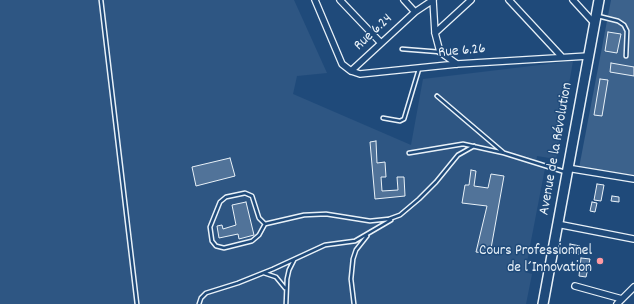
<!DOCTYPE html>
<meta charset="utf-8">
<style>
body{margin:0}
canvas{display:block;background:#1f4a7a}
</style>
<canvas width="634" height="304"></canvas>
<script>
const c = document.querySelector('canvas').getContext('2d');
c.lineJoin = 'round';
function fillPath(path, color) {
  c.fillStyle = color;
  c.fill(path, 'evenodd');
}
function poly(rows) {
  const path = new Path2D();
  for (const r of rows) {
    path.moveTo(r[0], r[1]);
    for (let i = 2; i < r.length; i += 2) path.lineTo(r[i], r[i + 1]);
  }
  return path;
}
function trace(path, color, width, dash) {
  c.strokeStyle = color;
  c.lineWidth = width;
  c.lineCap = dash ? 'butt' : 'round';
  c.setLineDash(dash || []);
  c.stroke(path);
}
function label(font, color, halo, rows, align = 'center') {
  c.font = font + ' Dekko,sans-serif';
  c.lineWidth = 3;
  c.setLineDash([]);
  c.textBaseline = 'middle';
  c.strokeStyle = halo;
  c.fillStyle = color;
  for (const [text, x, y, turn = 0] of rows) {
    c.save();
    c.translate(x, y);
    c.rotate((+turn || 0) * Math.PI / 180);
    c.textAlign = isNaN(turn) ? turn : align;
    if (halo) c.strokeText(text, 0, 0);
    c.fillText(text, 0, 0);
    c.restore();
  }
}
fillPath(poly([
 [0,0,294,0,327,73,297,76,293,94,411,145,423,79,573,61,556,159,537,156,536,165,545,168,525,272,532,274,526,304,0,304]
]), '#2e5683');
fillPath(poly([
 [611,0,634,0,634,175,579,168]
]), '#3c628c');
const building = poly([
 [608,32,621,34,617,53,605,51,608,32],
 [611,63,634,67,634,76,610,72,611,63],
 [600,79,608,80,602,116,594,115,600,79],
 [376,141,377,163,385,162,386,177,381,177,382,191,398,190,397,177,404,177,405,196,375,199,370,142,376,141],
 [230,158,235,176,196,186,192,167,230,158],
 [471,170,476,171,474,186,488,188,491,174,504,176,490,254,476,252,487,206,462,203,465,185,469,185,471,170],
 [597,184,604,185,601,201,594,200,597,184],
 [612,196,619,197,619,202,611,201,612,196],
 [246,202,254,235,239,239,238,234,219,238,217,226,222,225,223,229,236,225,232,205,246,202],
 [592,202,597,203,595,212,590,211,592,202],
 [570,244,580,246,579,254,569,252,570,244],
 [581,258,590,259,586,277,579,276,581,258]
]);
fillPath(building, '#517399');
trace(building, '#e8f1f8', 1);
const lane = poly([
 [101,0,137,304],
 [598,16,618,21,624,25,627,31,626,56],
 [402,49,440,52],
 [437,96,504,153],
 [383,118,400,121,404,119,419,69],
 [409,153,463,144,504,153,565,172],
 [265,224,259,218,252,196,245,193,226,197,220,202,210,227,212,241,216,246,224,248,252,241,259,235,265,224,304,215,326,214,370,221,389,219,400,215,419,199,436,182,458,155,474,146],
 [264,273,276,277,285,288],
 [199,304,201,298,206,293,238,283,273,269,325,245,355,241,391,220],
 [286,304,287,279,289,270,294,260],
 [354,304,351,279,353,259,356,250,367,236]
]);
const street = poly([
 [315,0,342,64,351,71,360,74,457,64,588,56],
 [340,0,380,42],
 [404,0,415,12],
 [433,0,435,33,440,52,457,64],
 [509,0,562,57],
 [573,0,595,24],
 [435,33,471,0],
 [351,71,415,12,433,0],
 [567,168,634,179],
 [557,224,634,239],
 [575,286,622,299],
 [617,304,634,287]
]);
const primary = poly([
 [543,304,599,0]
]);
trace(lane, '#e8f1f8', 5.5);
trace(street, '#e8f1f8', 8);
trace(primary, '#e8f1f8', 12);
trace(lane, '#1f4a7a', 2.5);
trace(street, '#1f4a7a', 5.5);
trace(primary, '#1f4a7a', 9);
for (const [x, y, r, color] of [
 [600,261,4,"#ff9aa2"]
]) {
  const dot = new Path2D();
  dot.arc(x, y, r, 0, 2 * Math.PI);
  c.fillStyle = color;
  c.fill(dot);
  trace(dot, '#1f4a7a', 1.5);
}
label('15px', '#e8f1f8', '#1f4a7a', [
 ["Rue 6.24",374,33,-43],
 ["Rue 6.26",462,52,-5],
 ["Avenue de la Révolution",557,149,-80]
]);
label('15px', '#e8f1f8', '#1f4a7a', [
 ["Cours Professionnel",592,252],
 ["de l´Innovation",592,269]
], 'right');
</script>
